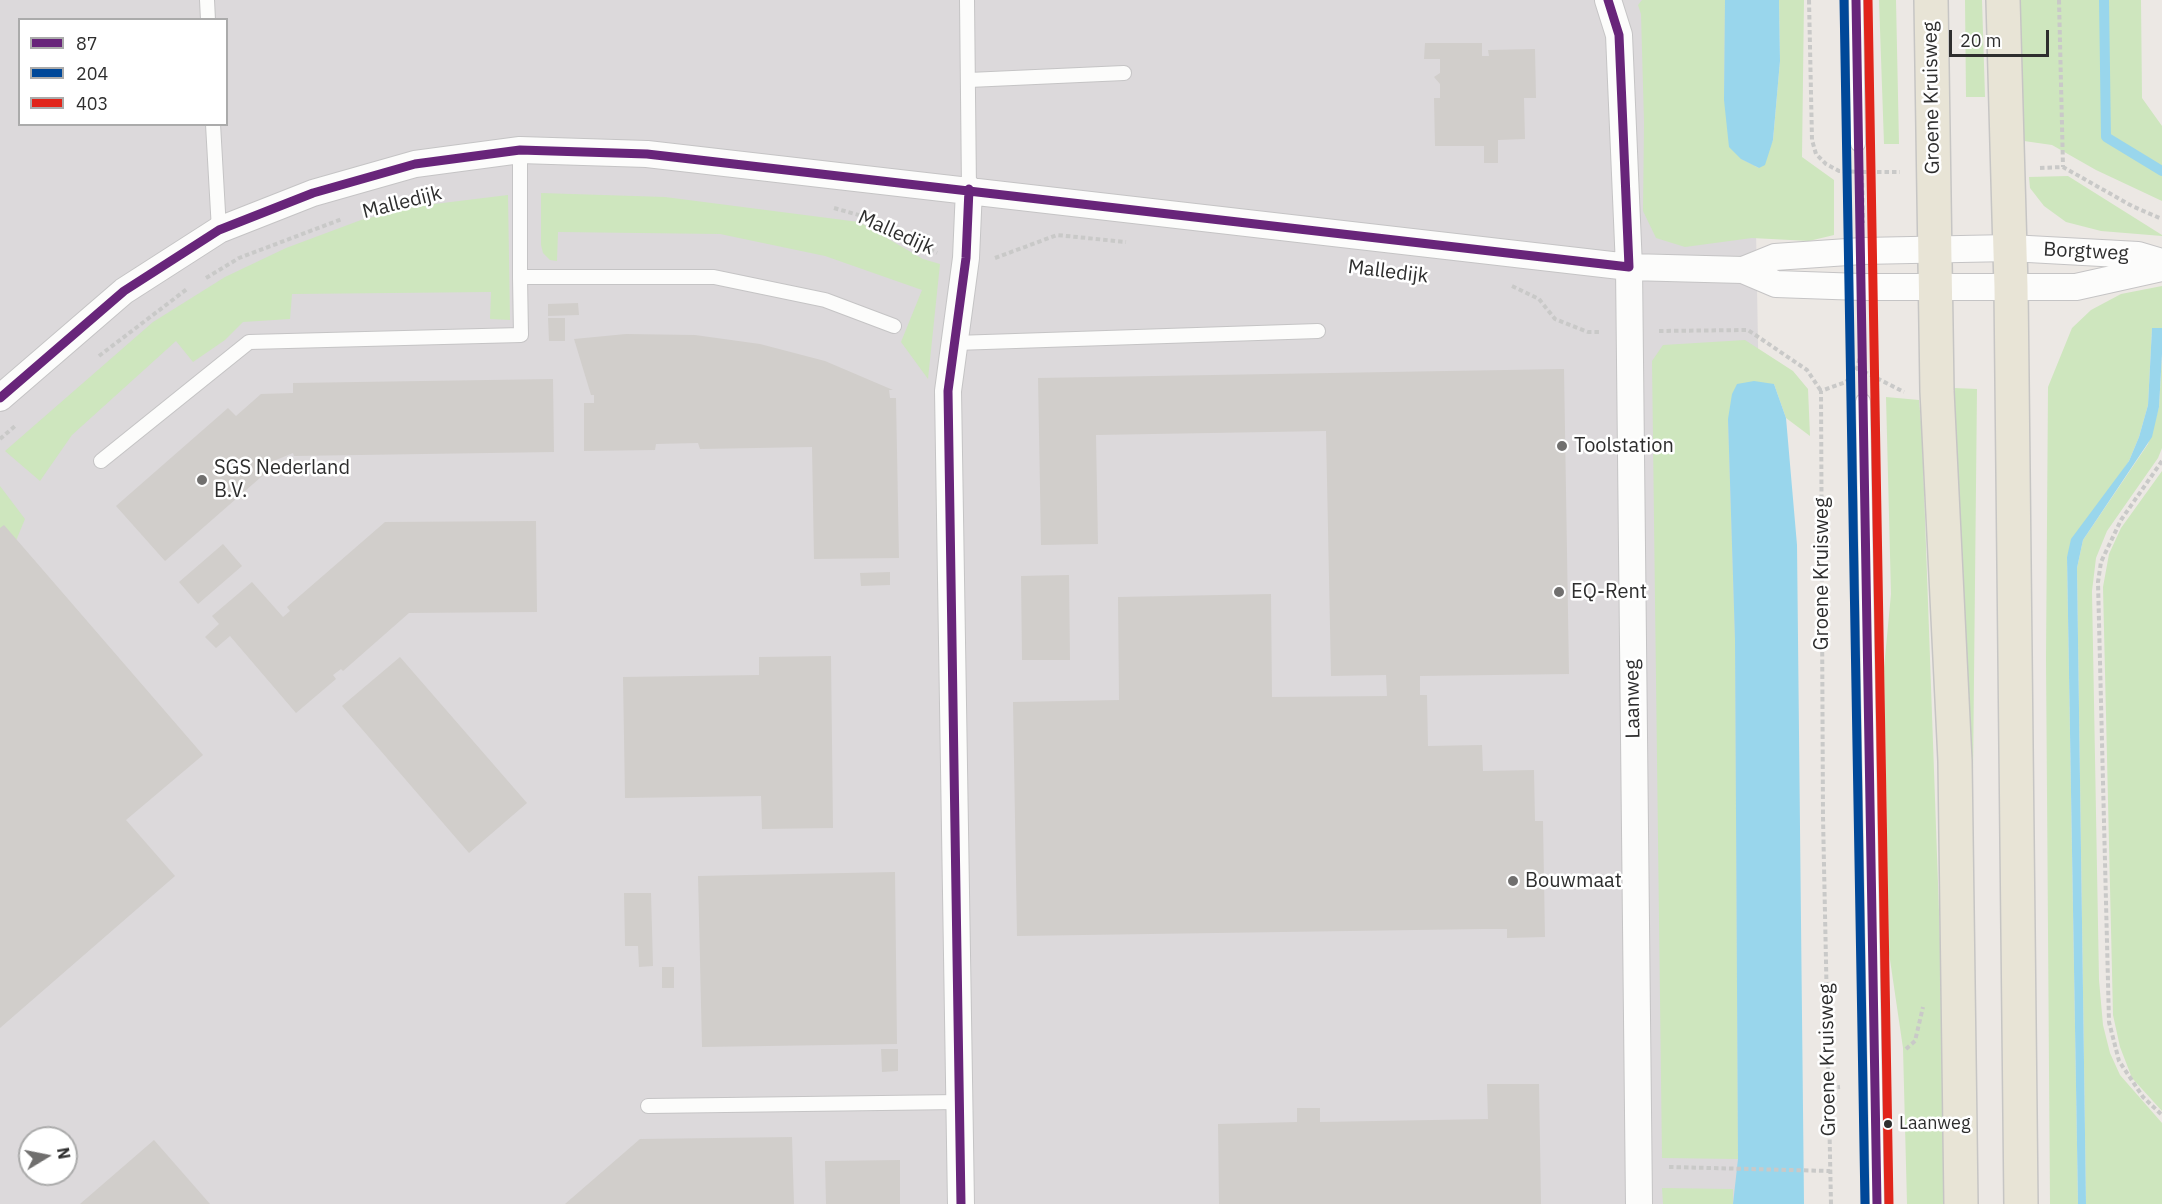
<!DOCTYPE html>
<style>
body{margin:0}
#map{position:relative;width:2162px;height:1204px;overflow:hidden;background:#ece8e4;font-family:"IBM Plex Sans",sans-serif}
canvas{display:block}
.legend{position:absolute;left:18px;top:18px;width:210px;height:108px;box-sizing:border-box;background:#fff;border:2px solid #ababab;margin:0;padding:8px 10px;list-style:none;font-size:18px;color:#2e2e2e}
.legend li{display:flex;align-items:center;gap:12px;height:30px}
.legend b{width:30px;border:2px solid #ababab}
.north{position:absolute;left:18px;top:1126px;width:60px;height:60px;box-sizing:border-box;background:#fff;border:2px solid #ababab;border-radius:50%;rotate:80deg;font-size:16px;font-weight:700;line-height:24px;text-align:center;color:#2e2e2e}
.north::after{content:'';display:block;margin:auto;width:21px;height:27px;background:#706f6e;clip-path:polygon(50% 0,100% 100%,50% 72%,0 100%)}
.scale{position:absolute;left:1949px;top:30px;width:100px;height:27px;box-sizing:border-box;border:3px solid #2e2e2e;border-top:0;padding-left:8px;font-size:18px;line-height:21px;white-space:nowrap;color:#2e2e2e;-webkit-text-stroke:4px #fff;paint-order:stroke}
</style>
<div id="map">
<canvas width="2162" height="1204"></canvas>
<ul class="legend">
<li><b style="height:8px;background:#68257a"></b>87</li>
<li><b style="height:8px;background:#004899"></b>204</li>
<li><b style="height:8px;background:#e1251b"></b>403</li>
</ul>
<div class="north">N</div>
<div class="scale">20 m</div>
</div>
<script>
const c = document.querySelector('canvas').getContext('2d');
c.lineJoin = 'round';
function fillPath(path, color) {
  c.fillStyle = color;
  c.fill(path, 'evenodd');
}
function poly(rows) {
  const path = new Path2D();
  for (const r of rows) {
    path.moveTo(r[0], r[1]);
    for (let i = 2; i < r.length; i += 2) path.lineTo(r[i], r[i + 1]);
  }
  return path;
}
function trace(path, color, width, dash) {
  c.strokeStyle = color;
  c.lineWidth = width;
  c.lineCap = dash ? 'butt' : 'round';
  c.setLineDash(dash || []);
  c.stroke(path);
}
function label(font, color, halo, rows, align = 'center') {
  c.font = font + ' "IBM Plex Sans",sans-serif';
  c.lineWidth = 5;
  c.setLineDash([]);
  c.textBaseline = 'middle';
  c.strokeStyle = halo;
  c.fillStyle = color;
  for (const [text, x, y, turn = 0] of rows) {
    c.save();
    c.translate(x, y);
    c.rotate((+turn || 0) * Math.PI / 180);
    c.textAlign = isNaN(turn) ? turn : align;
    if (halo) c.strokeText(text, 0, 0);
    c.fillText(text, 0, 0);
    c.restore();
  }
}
fillPath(poly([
 [0,0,1752,0,1773,1204,0,1204],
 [20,20,226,20,226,124,20,124],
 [30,1138,66,1138,66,1174,30,1174]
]), '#dcd9db');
fillPath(poly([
 [1642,0,1725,0,1724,100,1741,159,1759,168,1773,140,1780,61,1779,0,1804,0,1802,157,1834,180,1834,235,1809,241,1752,238,1685,247,1656,238,1643,211,1644,122,1641,14,1638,5],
 [1879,0,1896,0,1899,144,1884,144],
 [1965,0,1982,0,1985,97,1966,97],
 [2019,0,2141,0,2142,98,2162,126,2162,201,2096,170,2052,145,2024,141],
 [2068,176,2162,235,2162,236,2101,231,2066,222,2044,206,2030,188,2029,177],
 [541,193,665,197,859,222,923,259,940,264,928,379,901,342,922,290,825,256,720,234,558,232,557,261,550,260,543,253,541,245],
 [508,195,510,320,490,319,491,292,292,294,290,319,243,322,225,340,193,362,176,341,72,435,40,481,5,451,153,322,225,277,286,248,361,220,418,206],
 [2162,286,2162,328,2152,328,2148,405,2139,437,2129,461,2067,557,2078,1204,2050,1204,2046,659,2048,387,2072,328,2091,310,2121,294],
 [1745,340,1793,371,1808,389,1810,436,1786,418,1774,384,1728,419,1735,640,1738,1159,1662,1158,1652,361,1663,345],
 [2162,354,2162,448,2158,458,2107,531,2096,558,2092,591,2099,980,2103,1025,2110,1053,2120,1075,2162,1123,2162,1204,2086,1204,2077,568,2083,540,2148,444,2159,407],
 [1954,388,1977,389,1973,775],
 [1886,397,1919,400,1922,434,1940,939,1945,1204,1907,1204,1903,1048,1889,953,1884,668,1891,594],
 [2162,471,2162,1111,2132,1078,2120,1047,2113,1015,2103,587,2109,554,2121,528],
 [0,486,25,519,13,548,0,558],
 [1662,1188,1733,1189,1733,1204,1663,1204]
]), '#cee6be');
fillPath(poly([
 [1725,0,1779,0,1780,61,1773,140,1765,165,1759,168,1741,159,1729,147,1724,100],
 [2152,328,2162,328,2162,354,2159,407,2152,437,2083,540,2077,568,2086,1204,2078,1204,2067,557,2071,539,2129,461,2139,437,2148,405],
 [1754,381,1774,384,1786,418,1797,545,1804,1204,1733,1204,1738,1159,1735,640,1728,419,1732,394,1737,384]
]), '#99d6ec');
trace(poly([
 [2104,0,2106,137,2162,171]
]), '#99d6ec', 10);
fillPath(poly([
 [1425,43,1482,43,1482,56,1489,56,1488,50,1535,49,1536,98,1524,98,1525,139,1498,140,1498,163,1484,163,1484,146,1435,146,1434,98,1440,98,1440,84,1434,77,1440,73,1440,59,1424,59],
 [578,303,579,315,548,316,548,304],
 [548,318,565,318,565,341,549,341],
 [626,334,695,335,760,344,825,361,893,390,889,390,890,398,896,398,899,558,814,559,812,447,700,449,698,443,656,444,655,450,584,451,584,403,594,403,594,395,591,395,574,339],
 [1564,369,1569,674,1420,676,1420,695,1427,695,1428,746,1482,745,1483,771,1534,770,1535,821,1543,821,1545,937,1507,938,1507,929,1482,929,1017,936,1013,702,1119,700,1118,597,1271,594,1272,697,1387,696,1386,675,1331,676,1326,431,1096,435,1098,544,1041,545,1038,378],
 [553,379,554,452,294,456,293,453,276,460,277,463,165,561,116,506,228,408,236,416,261,394,293,393,293,383],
 [536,521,537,612,409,613,343,671,341,669,333,675,336,679,296,713,230,636,216,648,205,637,219,624,212,616,252,582,283,617,290,611,287,607,385,522],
 [4,525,203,755,126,820,175,876,0,1028,0,528],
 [223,544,242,566,198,604,179,582],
 [890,572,890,585,861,586,860,573],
 [1069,575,1070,660,1022,660,1021,576],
 [831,656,833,828,762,829,761,796,625,798,623,677,759,675,759,657],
 [400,657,527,803,469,853,342,706],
 [895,872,897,1044,702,1047,698,876],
 [624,893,651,893,653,966,639,967,638,946,625,946],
 [662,967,674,967,674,988,662,988],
 [881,1049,898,1049,898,1071,882,1072],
 [1487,1084,1539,1084,1541,1204,1219,1204,1218,1124,1297,1122,1297,1108,1320,1108,1320,1122,1488,1119],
 [792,1137,794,1204,565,1204,640,1139],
 [154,1140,210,1204,80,1204],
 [900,1160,900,1204,826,1204,825,1161]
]), '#d1cecb');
const lane = poly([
 [207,0,208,20],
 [967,0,969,189],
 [1856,0,1858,144],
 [969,80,1124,73],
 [213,124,219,230],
 [520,150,520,277,714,277,825,300,894,326],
 [955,343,1318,331],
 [1863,401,1877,1204],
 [101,461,249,342,521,335,520,277],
 [648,1106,959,1102]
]);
const street = poly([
 [1608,0,1619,35,1629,267,1639,1204],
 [1743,270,1775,257,1862,251,2010,248,2138,255,2162,262],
 [0,398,124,291,219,230,313,193,415,164,520,150,647,154,1629,267,1743,270,1776,284,1861,287,2076,287,2162,268],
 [961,1204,948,391,966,258,969,189]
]);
const primary = poly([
 [1931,0,1937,391,1955,761,1961,1204],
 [2003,0,2011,287,2021,1204]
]);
trace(lane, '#c5c4c5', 16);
trace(street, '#c5c4c5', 28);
trace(primary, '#c6c5c4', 36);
trace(poly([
 [1809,0,1812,140,1816,154,1826,164,1839,171,1862,172,1863,223],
 [2059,0,2063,167],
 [2040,168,2063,167,2132,206,2162,219],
 [1862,172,1900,172],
 [834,208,876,220,937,253],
 [995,258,1057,235,1126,242],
 [206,278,239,258,342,219],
 [1512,286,1539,299,1555,319,1588,332,1600,332],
 [1659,331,1748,330,1807,370,1821,391],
 [99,356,187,289],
 [1857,368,1904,392],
 [0,439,15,426],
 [2162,461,2121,520,2101,562,2098,582,2109,1022,2119,1061,2143,1097,2162,1115],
 [1906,1049,1915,1041,1923,1007],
 [1830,1088,1840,1087],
 [1669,1167,1830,1171],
 [1831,1204,1823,817,1821,391,1846,382,1857,368,1861,353,1861,317]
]), '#c9c9c8', 4, [4.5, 3]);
trace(lane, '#fcfcfb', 14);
trace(street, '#fcfcfb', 26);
trace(primary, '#e8e4d6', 33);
trace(poly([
 [1856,0,1877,1204],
 [0,398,124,291,219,230,313,193,415,164,520,150,647,154,1629,267,1619,35,1608,0],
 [961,1204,948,391,966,258,969,189]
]), '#68257a', 9);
trace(poly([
 [1844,0,1865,1204]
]), '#004899', 9);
trace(poly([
 [1868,0,1889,1204]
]), '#e1251b', 9);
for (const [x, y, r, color] of [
 [1562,446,6,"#706f6e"],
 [202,480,6,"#706f6e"],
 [1559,592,6,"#706f6e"],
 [1513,881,6,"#706f6e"],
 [1888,1124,5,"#2e2e2e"]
]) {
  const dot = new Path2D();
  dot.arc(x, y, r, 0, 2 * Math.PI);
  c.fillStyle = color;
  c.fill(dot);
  trace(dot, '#fff', 2);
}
label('18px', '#2e2e2e', '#fff', [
 ["Laanweg",1899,1124]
], 'left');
label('20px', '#2e2e2e', '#fff', [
 ["Groene Kruisweg",1932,98,-91],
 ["Malledijk",402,203,-14],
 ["Malledijk",896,233,24],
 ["Borgtweg",2086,252,3],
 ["Malledijk",1388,272,7],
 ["Groene Kruisweg",1822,574,-90],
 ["Laanweg",1633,699,-91],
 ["Groene Kruisweg",1828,1060,-91]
]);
label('20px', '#2e2e2e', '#fff', [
 ["Toolstation",1574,446],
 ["SGS Nederland",214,468],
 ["B.V.",214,491],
 ["EQ-Rent",1571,592],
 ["Bouwmaat",1525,881]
], 'left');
</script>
